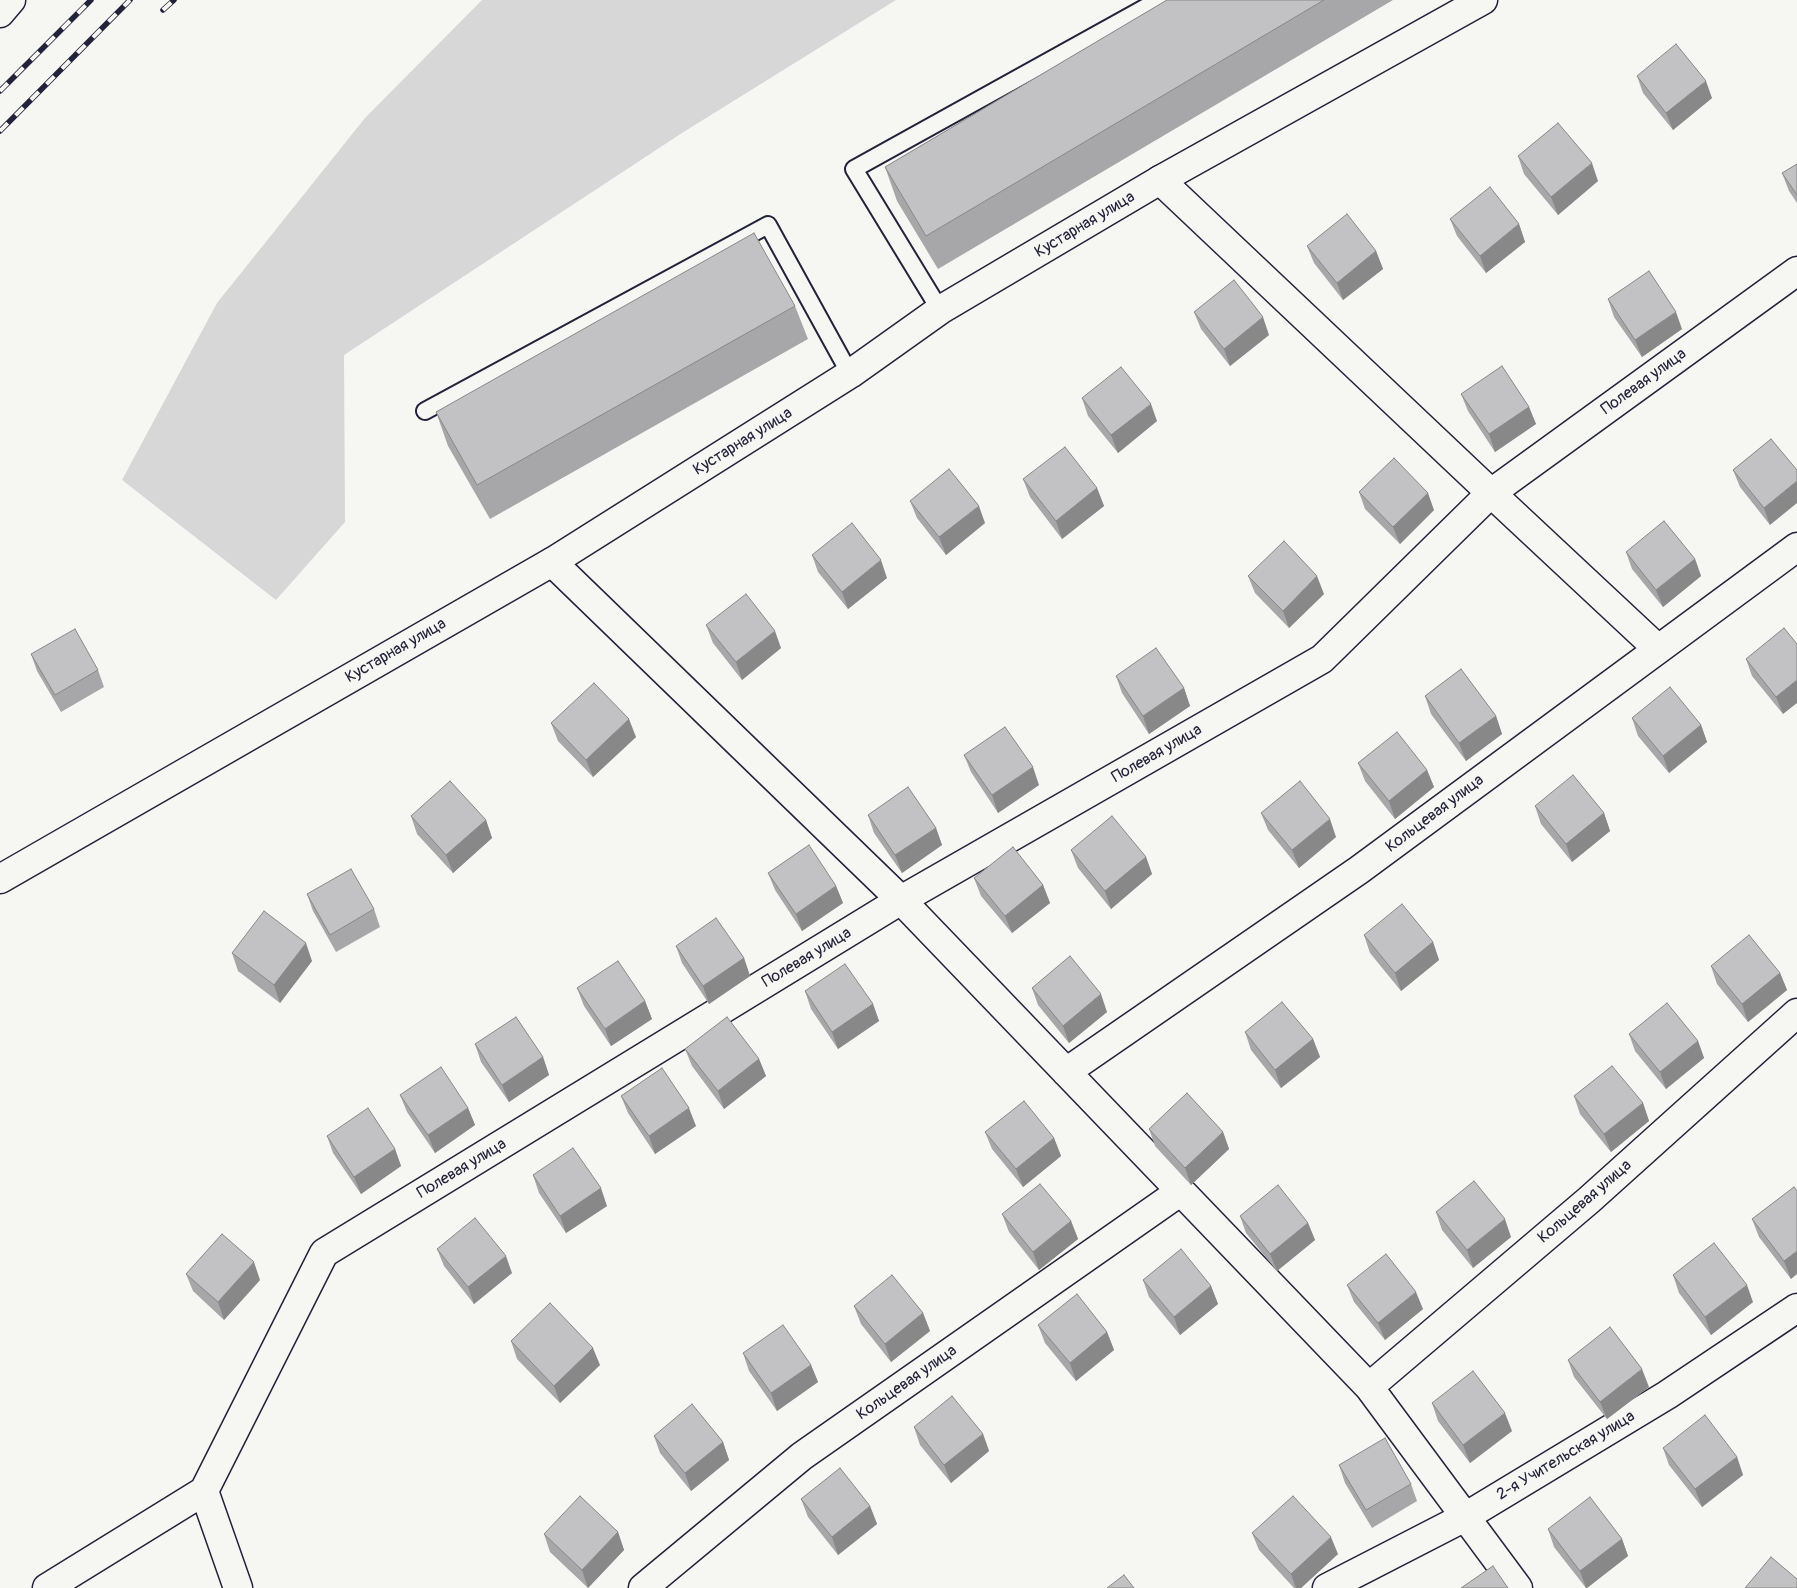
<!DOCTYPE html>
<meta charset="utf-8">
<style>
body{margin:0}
canvas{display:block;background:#f6f6f2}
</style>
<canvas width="1797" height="1588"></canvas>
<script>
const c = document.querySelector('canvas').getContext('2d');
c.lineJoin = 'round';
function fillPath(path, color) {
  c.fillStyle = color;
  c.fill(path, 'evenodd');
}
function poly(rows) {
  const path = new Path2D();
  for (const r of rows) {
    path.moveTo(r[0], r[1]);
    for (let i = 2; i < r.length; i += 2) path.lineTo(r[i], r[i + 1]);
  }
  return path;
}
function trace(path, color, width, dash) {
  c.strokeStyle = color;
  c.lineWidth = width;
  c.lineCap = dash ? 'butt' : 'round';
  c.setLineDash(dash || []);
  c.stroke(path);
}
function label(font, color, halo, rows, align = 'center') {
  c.font = font + ' Pangolin,sans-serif';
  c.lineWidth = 4;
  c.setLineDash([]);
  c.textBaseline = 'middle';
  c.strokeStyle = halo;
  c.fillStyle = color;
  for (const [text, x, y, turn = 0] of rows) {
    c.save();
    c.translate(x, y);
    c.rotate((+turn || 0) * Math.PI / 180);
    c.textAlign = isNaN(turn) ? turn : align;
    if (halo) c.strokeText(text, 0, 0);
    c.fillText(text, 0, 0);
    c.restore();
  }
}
fillPath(poly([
 [482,0,896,0,682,133,344,355,345,522,276,600,122,480,217,303,365,118]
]), '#d7d7d7');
const service = poly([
 [940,310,854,169,1159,0],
 [425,411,768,225,850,374]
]);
const minor = poly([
 [0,13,11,0],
 [552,562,901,900,1369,1387,1518,1588],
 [1658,649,1491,493,1797,271],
 [1066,1072,1359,870,1797,547],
 [1369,1387,1589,1200,1797,1013],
 [204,1491,324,1253,901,900,1322,659,1491,493,1160,180],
 [204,1491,238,1588],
 [47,1588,204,1491],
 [643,1588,802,1456,1181,1191],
 [1327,1588,1465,1517,1667,1395,1797,1308]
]);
const secondary = poly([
 [0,879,552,562,850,374,940,310,1160,180,1483,0]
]);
trace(service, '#22223b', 20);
trace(minor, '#22223b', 31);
trace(secondary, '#22223b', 31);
trace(service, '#f6f6f2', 16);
trace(minor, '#f6f6f2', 28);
trace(secondary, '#f6f6f2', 28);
const rail = poly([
 [163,10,174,0],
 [0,91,91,0],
 [0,131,130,0]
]);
trace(rail, '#22223b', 5.5);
trace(rail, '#f6f6f2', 4, [11]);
fillPath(poly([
 [1167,0,1393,0,938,269,897,201,885,167],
 [1637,76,1712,98,1673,130,1643,93],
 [1518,156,1598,181,1558,215,1524,174],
 [1797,164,1797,203,1789,191,1782,173],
 [1450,219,1519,224,1525,242,1486,273,1457,236],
 [1307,246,1376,251,1383,269,1343,300,1314,263],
 [1608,299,1682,329,1642,357,1614,317],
 [795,306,808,339,490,519,448,446,436,412],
 [1194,312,1269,335,1230,366,1201,329],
 [1461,394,1529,407,1536,424,1495,452,1468,411],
 [1082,398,1157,421,1118,453,1088,416],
 [1771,439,1770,525,1740,487,1733,470],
 [1023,479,1097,488,1104,506,1062,539,1030,497],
 [1359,492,1434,510,1400,544,1365,509],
 [910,501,985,523,946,555,917,518],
 [1626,552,1695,559,1701,576,1663,607,1632,569],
 [812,555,887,578,848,609,818,572],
 [1248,576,1324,594,1289,628,1255,593],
 [706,625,781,648,742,680,713,643],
 [1784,628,1783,714,1752,676,1746,659],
 [31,654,98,670,104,687,61,712,37,671],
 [1116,676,1184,688,1190,706,1149,734,1122,693],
 [1425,696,1496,716,1502,734,1466,761,1431,714],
 [1632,718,1701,725,1707,742,1669,773,1638,736],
 [551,723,636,737,593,777,558,741],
 [964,755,1039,785,998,813,971,772],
 [1358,763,1427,770,1434,787,1395,819,1365,781],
 [1535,806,1604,813,1610,831,1572,862,1541,824],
 [1261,813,1336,837,1299,868,1268,830],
 [868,815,936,828,942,845,902,873,874,833],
 [411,816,486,820,492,838,453,873,417,834],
 [1071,850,1146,857,1152,874,1111,909,1078,868],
 [768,873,836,886,843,903,802,931,775,890],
 [974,878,1043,885,1050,903,1012,933,981,896],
 [307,894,374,909,380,927,336,952,313,911],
 [1364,935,1433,942,1439,960,1401,991,1370,953],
 [676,946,744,958,750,976,709,1004,682,963],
 [232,953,312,961,280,1003,238,971],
 [1711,966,1780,973,1787,990,1748,1022,1717,984],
 [577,988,645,1001,652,1019,611,1046,584,1006],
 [1032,988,1107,1012,1069,1043,1038,1005],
 [805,991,873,1004,879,1021,838,1049,811,1009],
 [1245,1032,1313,1039,1320,1057,1281,1088,1251,1050],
 [1629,1034,1698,1041,1704,1058,1666,1089,1635,1051],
 [475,1044,543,1057,549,1075,509,1102,481,1062],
 [685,1049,759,1059,766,1076,724,1109,692,1066],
 [400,1095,468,1108,475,1125,435,1153,407,1112],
 [621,1096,696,1126,655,1154,628,1113],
 [1574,1096,1643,1103,1649,1121,1611,1152,1580,1114],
 [1149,1129,1223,1132,1229,1149,1191,1185,1155,1146],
 [985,1132,1054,1138,1061,1156,1023,1187,992,1149],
 [327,1136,395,1149,401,1166,361,1194,333,1153],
 [533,1175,607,1206,566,1233,539,1193],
 [1794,1187,1791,1279,1759,1237,1752,1219],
 [1436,1212,1511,1237,1473,1268,1442,1230],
 [1002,1214,1071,1221,1078,1239,1039,1270,1009,1232],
 [1240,1216,1308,1223,1315,1240,1277,1271,1246,1233],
 [437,1249,512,1273,474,1304,444,1266],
 [186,1274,260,1280,224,1320,193,1291],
 [1673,1275,1753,1302,1711,1335,1679,1293],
 [1143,1280,1211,1286,1218,1304,1180,1335,1149,1297],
 [1347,1285,1423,1309,1385,1340,1354,1302],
 [854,1306,923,1313,930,1331,891,1362,861,1324],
 [1038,1325,1107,1332,1114,1350,1076,1381,1045,1343],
 [511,1341,600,1365,560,1403,517,1359],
 [743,1353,811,1365,818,1382,777,1411,749,1371],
 [1568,1360,1649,1387,1607,1419,1574,1377],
 [1432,1403,1512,1431,1470,1463,1438,1421],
 [914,1427,983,1434,989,1451,951,1483,920,1445],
 [654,1436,723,1442,729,1460,691,1491,660,1453],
 [1663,1448,1737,1457,1743,1475,1702,1507,1669,1465],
 [1339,1465,1411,1484,1417,1501,1372,1528,1345,1483],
 [801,1499,870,1506,877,1524,838,1555,808,1517],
 [1548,1529,1622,1539,1628,1556,1587,1588,1586,1588,1554,1547],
 [618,1532,624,1550,588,1588,550,1552,544,1534],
 [1252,1533,1338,1554,1301,1588,1294,1588,1259,1550]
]), '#a7a7a9');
fillPath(poly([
 [1706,81,1712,98,1673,130,1666,113],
 [1592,163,1598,181,1558,215,1551,197],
 [1519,224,1525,242,1486,273,1480,256],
 [1376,251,1383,269,1343,300,1337,283],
 [1676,312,1682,329,1642,357,1635,340],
 [1263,317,1269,335,1230,366,1224,349],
 [1151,404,1157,421,1118,453,1111,435],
 [1529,407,1536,424,1495,452,1489,434],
 [1797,481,1797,503,1770,525,1764,508],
 [1097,488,1104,506,1062,539,1056,521],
 [1428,493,1434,510,1400,544,1393,527],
 [979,506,985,523,946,555,939,537],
 [1695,559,1701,576,1663,607,1656,590],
 [881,560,887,578,848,609,842,592],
 [1317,576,1324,594,1289,628,1283,611],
 [775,631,781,648,742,680,736,662],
 [1797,680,1797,703,1783,714,1776,697],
 [1184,688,1190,706,1149,734,1143,716],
 [1496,716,1502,734,1466,761,1459,743],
 [629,719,636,737,593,777,586,760],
 [1701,725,1707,742,1669,773,1663,756],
 [1033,767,1039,785,998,813,992,795],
 [1427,770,1434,787,1395,819,1389,801],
 [1604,813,1610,831,1572,862,1566,844],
 [1330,819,1336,837,1299,868,1292,850],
 [486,820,492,838,453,873,446,855],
 [936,828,942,845,902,873,895,855],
 [1146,857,1152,874,1111,909,1105,891],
 [1043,885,1050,903,1012,933,1005,916],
 [836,886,843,903,802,931,796,914],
 [1433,942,1439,960,1401,991,1395,973],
 [306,943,312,961,280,1003,274,985],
 [744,958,750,976,709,1004,703,986],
 [1780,973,1787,990,1748,1022,1742,1004],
 [1101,994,1107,1012,1069,1043,1063,1026],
 [645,1001,652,1019,611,1046,605,1029],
 [873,1004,879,1021,838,1049,832,1032],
 [1313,1039,1320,1057,1281,1088,1275,1070],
 [1698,1041,1704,1058,1666,1089,1660,1072],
 [543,1057,549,1075,509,1102,502,1085],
 [759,1059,766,1076,724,1109,718,1091],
 [1643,1103,1649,1121,1611,1152,1604,1134],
 [468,1108,475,1125,435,1153,428,1135],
 [689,1108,696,1126,655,1154,649,1136],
 [1223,1132,1229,1149,1191,1185,1185,1168],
 [1054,1138,1061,1156,1023,1187,1016,1169],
 [395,1149,401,1166,361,1194,354,1177],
 [601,1188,607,1206,566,1233,560,1216],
 [1505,1219,1511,1237,1473,1268,1467,1250],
 [1071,1221,1078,1239,1039,1270,1033,1252],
 [1308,1223,1315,1240,1277,1271,1270,1254],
 [1797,1251,1797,1274,1791,1279,1784,1261],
 [506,1256,512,1273,474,1304,468,1287],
 [254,1262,260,1280,224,1320,218,1302],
 [1747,1285,1753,1302,1711,1335,1705,1317],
 [1211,1286,1218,1304,1180,1335,1174,1317],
 [1416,1292,1423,1309,1385,1340,1378,1323],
 [923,1313,930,1331,891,1362,885,1344],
 [1107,1332,1114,1350,1076,1381,1070,1363],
 [593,1348,600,1365,560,1403,554,1386],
 [811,1365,818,1382,777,1411,771,1393],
 [1642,1369,1649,1387,1607,1419,1600,1402],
 [1505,1413,1512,1431,1470,1463,1463,1445],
 [983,1434,989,1451,951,1483,944,1465],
 [723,1442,729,1460,691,1491,685,1473],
 [1737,1457,1743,1475,1702,1507,1695,1489],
 [870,1506,877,1524,838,1555,832,1537],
 [618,1532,624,1550,588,1588,582,1570],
 [1331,1537,1338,1554,1301,1588,1296,1588,1291,1574],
 [1622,1539,1628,1556,1587,1588,1586,1588,1580,1571]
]), '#888889');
const building = poly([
 [1167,0,1324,0,926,236,885,167,1167,0],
 [1676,44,1706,81,1666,113,1637,76,1676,44],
 [1558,123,1592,163,1551,197,1518,156,1558,123],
 [1797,164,1797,195,1782,173,1797,164],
 [1490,187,1519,224,1480,256,1450,219,1490,187],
 [1347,214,1376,251,1337,283,1307,246,1347,214],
 [754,233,795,306,477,485,436,412,754,233],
 [1649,271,1676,312,1635,340,1608,299,1649,271],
 [1234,280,1263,317,1224,349,1194,312,1234,280],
 [1502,366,1529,407,1489,434,1461,394,1502,366],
 [1121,367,1151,404,1111,435,1082,398,1121,367],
 [1771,439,1797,470,1797,481,1764,508,1733,470,1771,439],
 [1065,447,1097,488,1056,521,1023,479,1065,447],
 [1394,458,1428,493,1393,527,1359,492,1394,458],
 [949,469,979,506,939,537,910,501,949,469],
 [1664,521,1695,559,1656,590,1626,552,1664,521],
 [852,523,881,560,842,592,812,555,852,523],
 [1284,541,1317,576,1283,611,1248,576,1284,541],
 [746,594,775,631,736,662,706,625,746,594],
 [1784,628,1797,644,1797,680,1776,697,1746,659,1784,628],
 [75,629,98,670,55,695,31,654,75,629],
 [1156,648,1184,688,1143,716,1116,676,1156,648],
 [1461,669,1496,716,1459,743,1425,696,1461,669],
 [594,683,629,719,586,760,551,723,594,683],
 [1670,687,1701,725,1663,756,1632,718,1670,687],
 [1005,727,1033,767,992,795,964,755,1005,727],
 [1397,732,1427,770,1389,801,1358,763,1397,732],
 [1573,775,1604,813,1566,844,1535,806,1573,775],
 [450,781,486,820,446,855,411,816,450,781],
 [1300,781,1330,819,1292,850,1261,813,1300,781],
 [908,787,936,828,895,855,868,815,908,787],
 [1112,816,1146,857,1105,891,1071,850,1112,816],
 [809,845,836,886,796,914,768,873,809,845],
 [1013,847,1043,885,1005,916,974,878,1013,847],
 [351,869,374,909,330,935,307,894,351,869],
 [1402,904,1433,942,1395,973,1364,935,1402,904],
 [264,911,306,943,274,985,232,953,264,911],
 [716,918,744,958,703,986,676,946,716,918],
 [1749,935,1780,973,1742,1004,1711,966,1749,935],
 [1070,956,1101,994,1063,1026,1032,988,1070,956],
 [618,961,645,1001,605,1029,577,988,618,961],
 [845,964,873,1004,832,1032,805,991,845,964],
 [1282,1002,1313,1039,1275,1070,1245,1032,1282,1002],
 [1667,1003,1698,1041,1660,1072,1629,1034,1667,1003],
 [516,1017,543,1057,502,1085,475,1044,516,1017],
 [727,1017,759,1059,718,1091,685,1049,727,1017],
 [1612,1066,1643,1103,1604,1134,1574,1096,1612,1066],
 [441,1067,468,1108,428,1135,400,1095,441,1067],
 [662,1068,689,1108,649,1136,621,1096,662,1068],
 [1187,1093,1223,1132,1185,1168,1149,1129,1187,1093],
 [1024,1101,1054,1138,1016,1169,985,1132,1024,1101],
 [368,1108,395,1149,354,1177,327,1136,368,1108],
 [573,1148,601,1188,560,1216,533,1175,573,1148],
 [1474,1181,1505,1219,1467,1250,1436,1212,1474,1181],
 [1040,1184,1071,1221,1033,1252,1002,1214,1040,1184],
 [1278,1185,1308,1223,1270,1254,1240,1216,1278,1185],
 [1794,1187,1797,1191,1797,1251,1784,1261,1752,1219,1794,1187],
 [475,1218,506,1256,468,1287,437,1249,475,1218],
 [222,1234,254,1262,218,1302,186,1274,222,1234],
 [1714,1243,1747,1285,1705,1317,1673,1275,1714,1243],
 [1181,1249,1211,1286,1174,1317,1143,1280,1181,1249],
 [1386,1254,1416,1292,1378,1323,1347,1285,1386,1254],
 [892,1275,923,1313,885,1344,854,1306,892,1275],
 [1077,1294,1107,1332,1070,1363,1038,1325,1077,1294],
 [550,1303,593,1348,554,1386,511,1341,550,1303],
 [783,1325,811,1365,771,1393,743,1353,783,1325],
 [1610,1327,1642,1369,1600,1402,1568,1360,1610,1327],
 [1473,1371,1505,1413,1463,1445,1432,1403,1473,1371],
 [952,1396,983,1434,944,1465,914,1427,952,1396],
 [692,1404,723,1442,685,1473,654,1436,692,1404],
 [1705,1415,1737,1457,1695,1489,1663,1448,1705,1415],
 [1385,1438,1411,1484,1366,1510,1339,1465,1385,1438],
 [840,1468,870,1506,832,1537,801,1499,840,1468],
 [580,1496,618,1532,582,1570,544,1534,580,1496],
 [1293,1496,1331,1537,1291,1574,1252,1533,1293,1496],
 [1590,1497,1622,1539,1580,1571,1548,1529,1590,1497],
 [1771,1557,1797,1579,1797,1588,1745,1588,1771,1557],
 [1493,1566,1508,1588,1461,1588,1493,1566],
 [1124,1575,1134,1588,1107,1588,1124,1575]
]);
fillPath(building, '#c2c2c4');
trace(building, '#888889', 1);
label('16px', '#22223b', '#f6f6f2', [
 ["Кустарная улица",1085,225,-31],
 ["Полевая улица",1644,382,-36],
 ["Кустарная улица",743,442,-32],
 ["Кустарная улица",396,651,-30],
 ["Полевая улица",1157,754,-30],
 ["Кольцевая улица",1435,814,-37],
 ["Полевая улица",807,958,-31],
 ["Полевая улица",462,1169,-31],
 ["Кольцевая улица",1585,1202,-41],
 ["Кольцевая улица",907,1383,-35],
 ["2-я Учительская улица",1566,1456,-31]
]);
</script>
